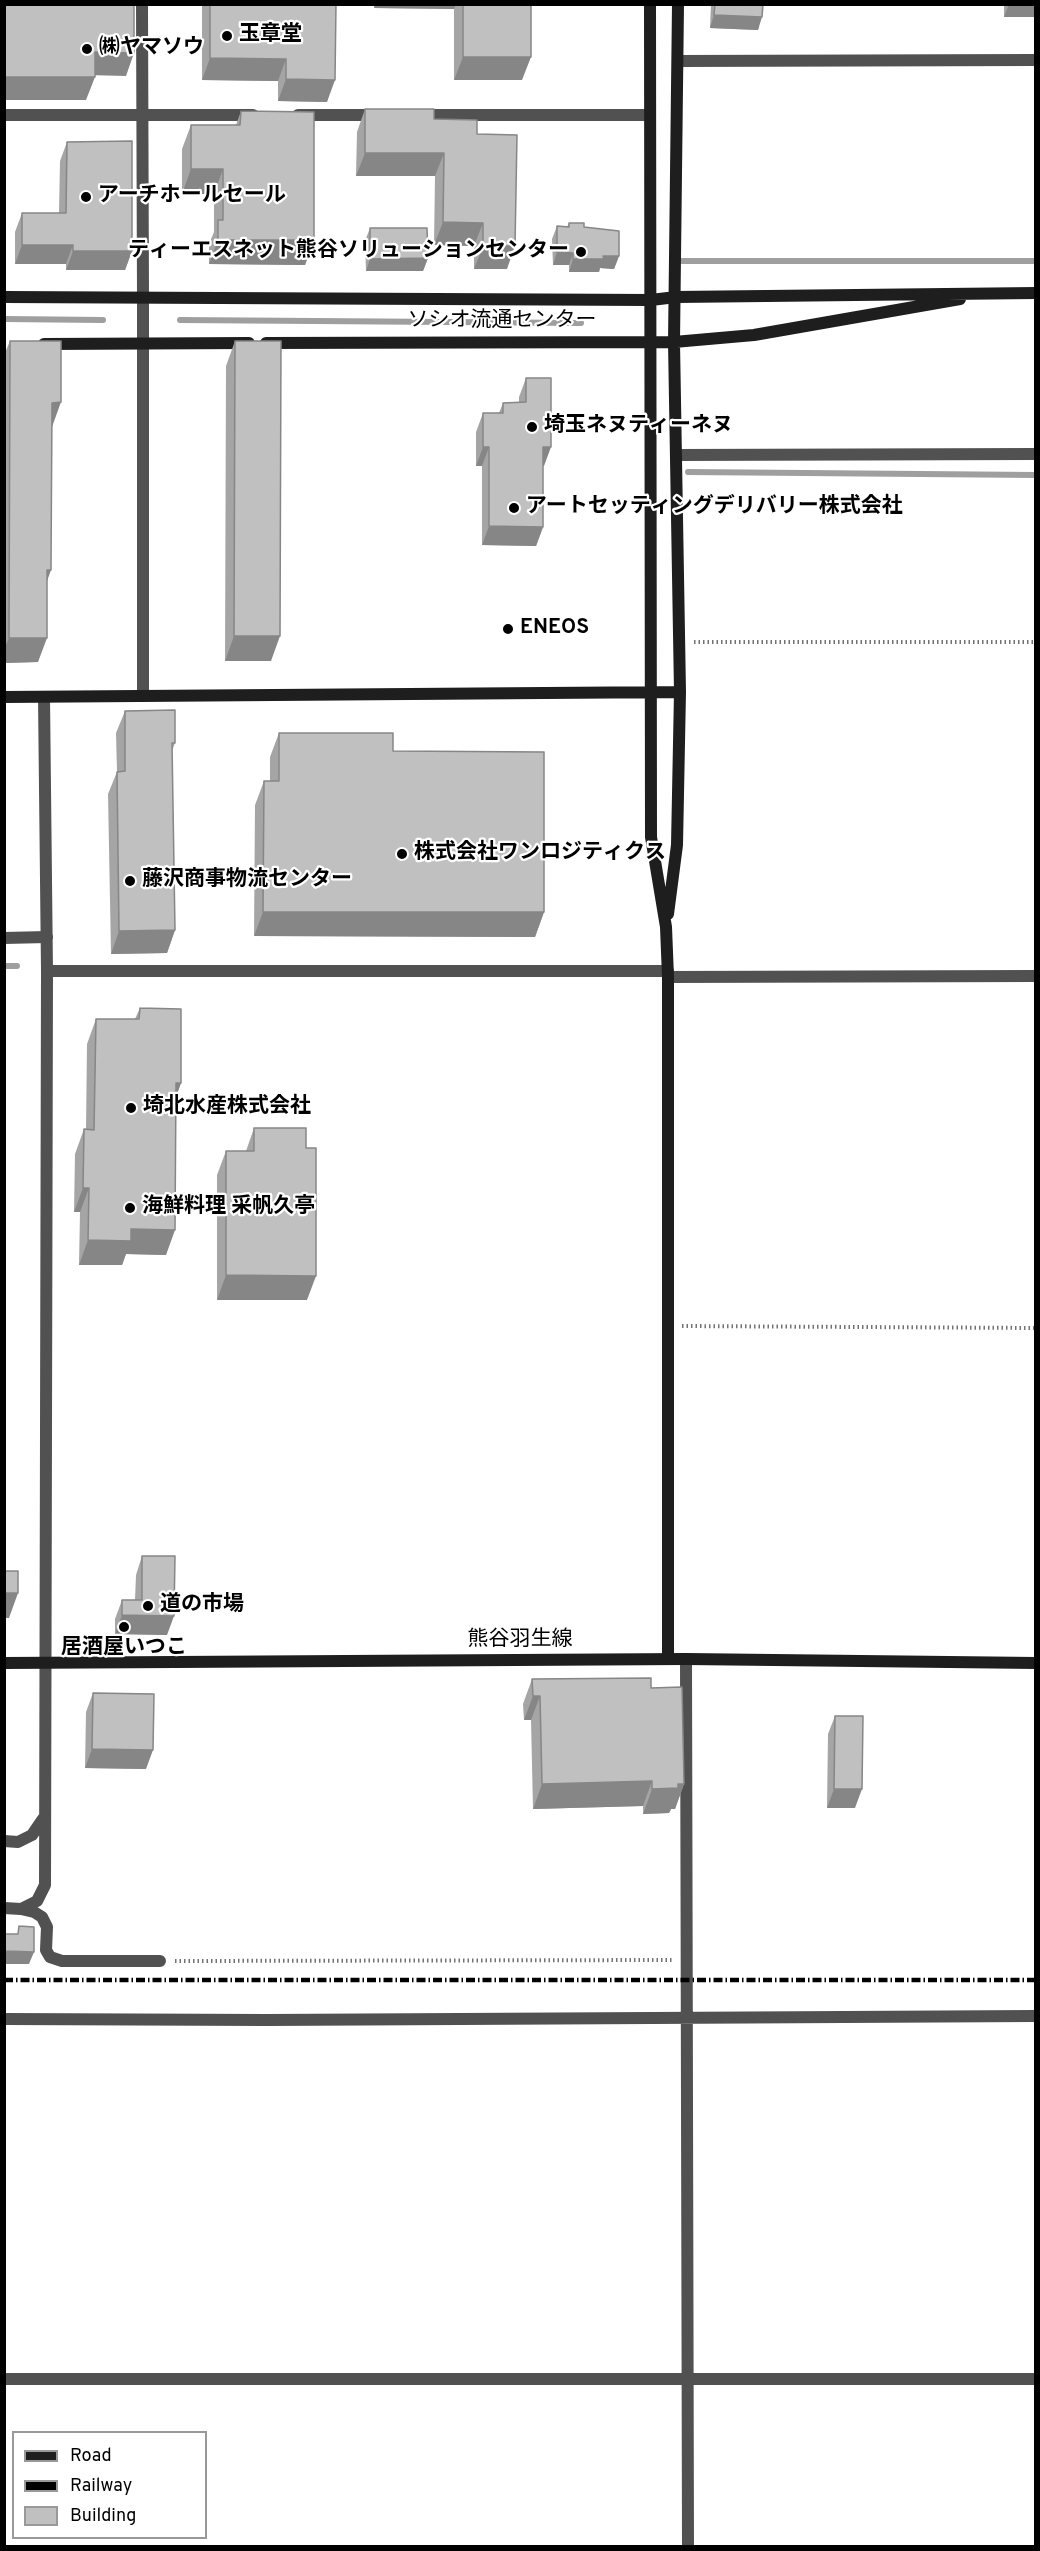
<!DOCTYPE html>
<meta charset="utf-8">
<style>
body{margin:0}
#map{position:relative;width:1040px;height:2551px;overflow:hidden;background:#fff;font-family:Overpass,sans-serif}
canvas{display:block}
.frame{position:absolute;inset:0;border:6px solid #000;pointer-events:none}
.legend{position:absolute;left:12px;top:2431px;width:195px;height:108px;box-sizing:border-box;background:#fff;border:2px solid #999;margin:0;padding:8px 10px;list-style:none;font-size:18px;color:#000}
.legend li{display:flex;align-items:center;gap:12px;height:30px}
.legend b{width:30px;border:2px solid #999}
</style>
<div id="map">
<canvas width="1040" height="2551"></canvas>
<div class="frame"></div>
<ul class="legend">
<li><b style="height:8px;background:#1e1e1e"></b>Road</li>
<li><b style="height:8px;background:#000"></b>Railway</li>
<li><b style="height:16px;background:#c0c0c0"></b>Building</li>
</ul>
</div>
<script>
const c = document.querySelector('canvas').getContext('2d');
c.lineJoin = 'round';
function poly(rows) {
  const path = new Path2D();
  for (const r of rows) {
    path.moveTo(r[0], r[1]);
    for (let i = 2; i < r.length; i += 2) path.lineTo(r[i], r[i + 1]);
  }
  return path;
}
function trace(path, color, width, dash) {
  c.strokeStyle = color;
  c.lineWidth = width;
  c.lineCap = dash ? 'butt' : 'round';
  c.setLineDash(dash || []);
  c.stroke(path);
}
function fillPath(path, color) {
  c.fillStyle = color;
  c.fill(path, 'evenodd');
}
function label(font, color, halo, rows, align = 'center') {
  c.font = font + ' Overpass,"Noto Sans JP",sans-serif';
  c.lineWidth = 4.5;
  c.setLineDash([]);
  c.textBaseline = 'middle';
  c.strokeStyle = halo;
  c.fillStyle = color;
  for (const [text, x, y, turn = 0] of rows) {
    c.save();
    c.translate(x, y);
    c.rotate((+turn || 0) * Math.PI / 180);
    c.textAlign = isNaN(turn) ? turn : align;
    if (halo) c.strokeText(text, 0, 0);
    c.fillText(text, 0, 0);
    c.restore();
  }
}
trace(poly([
 [682,261,1036,261],
 [4,319,103,320],
 [180,320,581,323],
 [688,472,1036,475],
 [4,966,17,966]
]), '#9f9f9f', 6);
trace(poly([
 [694,642,1036,642],
 [682,1326,1036,1328],
 [175,1961,672,1960]
]), '#737373', 4, [1.5, 3]);
trace(poly([
 [143,696,143,298],
 [44,697,47,971],
 [21,1909,34,1912,42,1917,47,1927,46,1950,50,1957,62,1961,160,1961]
]), '#515151', 12);
trace(poly([
 [142,4,143,298],
 [678,61,1036,60],
 [4,115,253,115],
 [298,115,379,115],
 [418,115,650,115],
 [676,455,1036,454],
 [4,938,47,937],
 [668,977,1036,976],
 [686,1659,688,2546],
 [4,1841,18,1842,32,1835,43,1819],
 [4,1908,21,1909,37,1901,45,1885,47,971,668,971],
 [4,2019,266,2020,1036,2016],
 [4,2379,1036,2379]
]), '#515151', 12);
trace(poly([
 [650,4,651,837,666,927,668,977,668,1659],
 [4,297,651,300,676,297,1036,293],
 [266,343,674,342,754,335,960,299],
 [44,344,249,343],
 [4,697,680,692],
 [668,914,677,845,680,692,674,342,678,4],
 [4,1663,686,1659,1036,1663]
]), '#1e1e1e', 12);
trace(poly([
 [4,1980,1036,1980]
]), '#000', 4.5, [9, 3, 1.5, 3]);
fillPath(poly([
 [202,4,336,4,327,102,278,101,278,81,202,80],
 [374,4,531,4,522,80,454,80,454,9,374,8],
 [711,4,763,4,758,30,710,28],
 [1004,4,1035,4,1004,17],
 [365,109,434,119,477,134,507,269,474,269,474,246,434,245,435,176,356,176,357,132],
 [241,111,314,240,305,265,209,264,209,244,214,232,214,194,182,194,182,149,191,125,236,125],
 [67,142,132,251,125,270,66,270,66,264,15,264,15,232,22,213,59,213,60,161],
 [569,223,584,227,619,256,614,269,600,268,599,272,569,272,569,265,553,265,552,239,557,226,567,227],
 [370,228,428,258,423,271,366,271,365,241],
 [10,341,52,427,47,581,38,662,4,663,4,355],
 [235,341,271,661,225,661,226,366],
 [526,378,544,466,543,466,543,527,536,546,482,545,482,466,476,466,476,432,483,413,499,413,503,403,519,402,519,397],
 [125,711,175,743,172,751,175,930,167,953,111,954,108,794,117,772,116,733],
 [279,733,393,751,544,912,535,937,254,936,255,805,264,781,270,781,270,757],
 [140,1008,181,1083,176,1096,166,1255,126,1254,122,1265,79,1265,80,1212,74,1212,75,1154,84,1129,86,1130,87,1044,96,1019,135,1019],
 [254,1128,307,1300,217,1300,217,1175,226,1151,246,1151],
 [142,1556,167,1635,115,1634,115,1619,122,1600,135,1600,136,1575],
 [532,1679,651,1688,684,1784,675,1809,671,1809,669,1813,643,1814,643,1806,533,1809,531,1720,524,1720,523,1704],
 [93,1693,146,1769,85,1768,86,1712],
 [835,1716,855,1808,827,1808,828,1734]
]), '#a5a5a5');
fillPath(poly([
 [376,4,456,4,454,9,374,8],
 [1009,4,1035,4,1035,17,1004,17],
 [714,15,762,17,758,30,710,28],
 [95,52,134,53,126,76,87,75],
 [463,57,531,57,522,80,454,80],
 [210,58,286,59,278,81,202,80],
 [4,77,95,77,86,100,4,100],
 [286,79,335,80,327,102,278,101],
 [365,153,444,153,435,176,356,176],
 [191,169,223,169,214,194,182,194],
 [443,222,483,223,474,246,434,245],
 [218,240,314,240,305,265,209,264],
 [22,245,73,245,66,264,15,264],
 [483,246,515,246,507,269,474,269],
 [73,251,132,251,125,270,66,270],
 [557,252,573,253,569,265,553,265],
 [603,256,619,256,614,269,600,268,599,272,569,272,573,259],
 [428,258,423,271,366,271,370,259],
 [61,402,52,427,52,403],
 [483,447,489,447,482,466,476,466],
 [543,447,551,447,544,466,537,466],
 [489,526,543,527,536,546,482,545],
 [47,570,51,570,42,595],
 [234,636,280,636,271,661,225,661],
 [9,638,47,638,38,662,4,663,4,650],
 [263,912,544,912,535,937,254,936],
 [175,930,167,953,111,954,119,931],
 [176,1083,181,1083,172,1108],
 [83,1188,89,1188,80,1212,74,1212],
 [131,1229,175,1230,166,1255,126,1254,122,1265,79,1265,88,1240],
 [226,1275,316,1276,307,1300,217,1300],
 [4,1593,18,1593,9,1618,4,1618],
 [122,1615,174,1616,167,1635,115,1634],
 [533,1696,540,1696,531,1720,524,1720],
 [92,1749,153,1750,146,1769,85,1768],
 [652,1781,643,1806,533,1809,542,1784],
 [678,1784,684,1784,675,1809,671,1809,669,1813,643,1814,652,1789],
 [834,1789,862,1789,855,1808,827,1808],
 [4,1951,34,1952,29,1964,4,1964]
]), '#868686');
const building = poly([
 [4,4,134,4,134,53,95,52,95,77,4,77,4,4],
 [210,4,336,4,335,80,286,79,286,59,210,58,210,4],
 [463,4,531,4,531,57,463,57,463,4],
 [715,4,763,4,762,17,714,15,715,4],
 [365,109,434,109,434,119,477,120,477,134,517,135,515,246,483,246,483,223,443,222,444,153,365,153,365,109],
 [241,111,314,112,314,240,218,240,218,220,223,220,223,169,191,169,191,125,240,125,241,111],
 [132,141,132,251,73,251,73,245,22,245,22,213,66,213,67,142,132,141],
 [569,223,584,223,584,227,619,231,619,256,603,256,604,259,573,259,573,253,557,252,557,226,569,227,569,223],
 [370,228,427,228,428,258,370,259,370,228],
 [10,341,61,341,61,402,52,403,51,570,47,570,47,638,9,638,10,341],
 [235,341,281,341,280,636,234,636,235,341],
 [526,378,551,378,551,447,543,447,543,527,489,526,489,447,483,447,483,413,503,413,503,403,526,402,526,378],
 [175,710,175,743,172,743,175,930,119,931,117,772,125,771,125,711,175,710],
 [279,733,393,733,393,751,544,752,544,912,263,912,264,781,279,781,279,733],
 [140,1008,181,1009,181,1083,176,1083,175,1230,131,1229,131,1241,88,1240,89,1188,83,1188,84,1129,94,1130,96,1019,139,1019,140,1008],
 [254,1128,306,1128,306,1148,316,1148,316,1276,226,1275,226,1151,254,1151,254,1128],
 [142,1556,175,1556,174,1616,122,1615,122,1600,142,1600,142,1556],
 [4,1571,18,1571,18,1593,4,1593,4,1571],
 [651,1678,651,1688,682,1687,684,1784,678,1784,678,1788,652,1789,652,1781,542,1784,540,1696,533,1696,532,1679,651,1678],
 [93,1693,154,1694,153,1750,92,1749,93,1693],
 [835,1716,863,1716,862,1789,834,1789,835,1716],
 [19,1926,34,1927,34,1952,4,1951,4,1934,18,1934,19,1926]
]);
fillPath(building, '#c0c0c0');
trace(building, '#868686', 1.5);
for (const [x, y, r, color] of [
 [227,36,6,"#000"],
 [87,49,6,"#000"],
 [86,197,6,"#000"],
 [581,252,6,"#000"],
 [532,427,6,"#000"],
 [514,508,6,"#000"],
 [508,629,6,"#000"],
 [402,854,6,"#000"],
 [130,881,6,"#000"],
 [131,1108,6,"#000"],
 [130,1208,6,"#000"],
 [148,1606,6,"#000"],
 [124,1627,6,"#000"]
]) {
  const dot = new Path2D();
  dot.arc(x, y, r, 0, 2 * Math.PI);
  c.fillStyle = color;
  c.fill(dot);
  trace(dot, '#fff', 2);
}
label('bold 21px', '#000', '#fff', [
 ["玉章堂",239,36],
 ["㈱ヤマソウ",99,49],
 ["アーチホールセール",98,197],
 ["ティーエスネット熊谷ソリューションセンター",569,252,"right"],
 ["埼玉ネヌティーネヌ",544,427],
 ["アートセッティングデリバリー株式会社",526,508],
 ["ENEOS",520,629],
 ["株式会社ワンロジティクス",414,854],
 ["藤沢商事物流センター",142,881],
 ["埼北水産株式会社",143,1108],
 ["海鮮料理 采帆久亭",142,1208],
 ["道の市場",160,1606],
 ["居酒屋いつこ",124,1649,"center"]
], 'left');
label('21px', '#000', '#fff', [
 ["ソシオ流通センター",502,322],
 ["熊谷羽生線",520,1641]
]);
</script>
